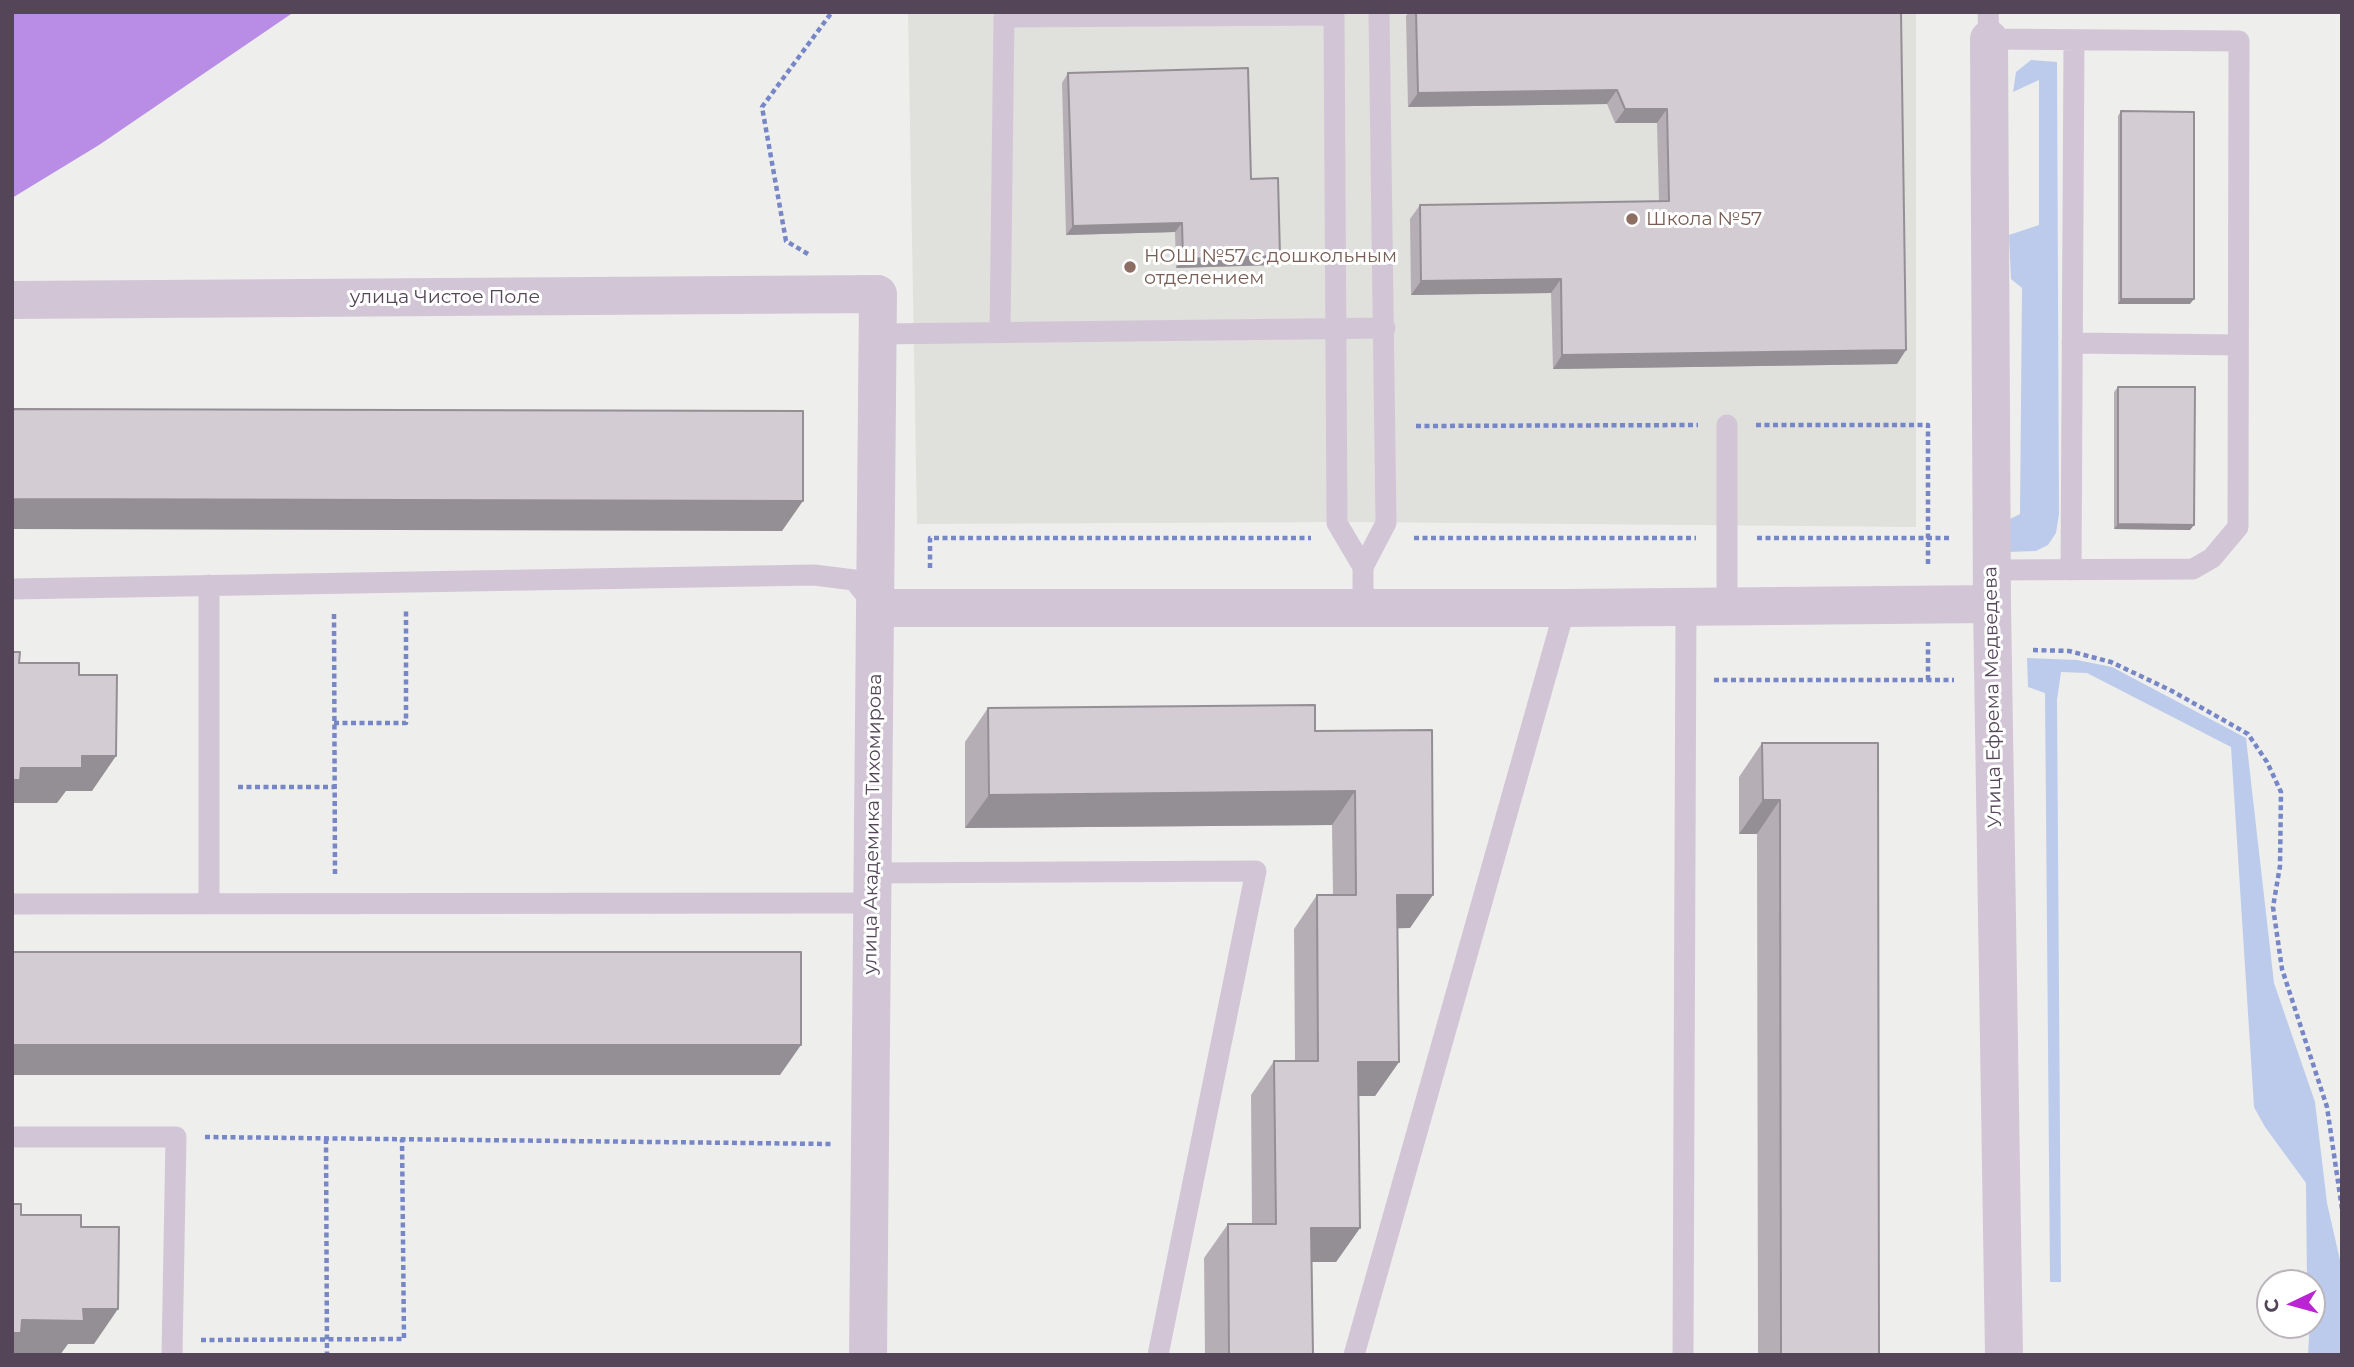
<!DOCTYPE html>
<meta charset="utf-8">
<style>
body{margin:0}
#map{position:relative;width:2354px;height:1367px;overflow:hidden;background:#eeefec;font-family:Montserrat,sans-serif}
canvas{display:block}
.frame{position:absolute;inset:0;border:14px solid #544658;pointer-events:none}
.north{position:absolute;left:2256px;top:1269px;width:70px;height:70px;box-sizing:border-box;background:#fff;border:2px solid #bbb5bc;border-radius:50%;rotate:265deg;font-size:19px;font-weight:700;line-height:28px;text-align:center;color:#544658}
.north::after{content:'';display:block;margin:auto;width:24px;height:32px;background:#ba24d2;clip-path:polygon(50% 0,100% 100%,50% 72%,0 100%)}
</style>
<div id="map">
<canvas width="2354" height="1367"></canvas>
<div class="frame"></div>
<div class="north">С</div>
</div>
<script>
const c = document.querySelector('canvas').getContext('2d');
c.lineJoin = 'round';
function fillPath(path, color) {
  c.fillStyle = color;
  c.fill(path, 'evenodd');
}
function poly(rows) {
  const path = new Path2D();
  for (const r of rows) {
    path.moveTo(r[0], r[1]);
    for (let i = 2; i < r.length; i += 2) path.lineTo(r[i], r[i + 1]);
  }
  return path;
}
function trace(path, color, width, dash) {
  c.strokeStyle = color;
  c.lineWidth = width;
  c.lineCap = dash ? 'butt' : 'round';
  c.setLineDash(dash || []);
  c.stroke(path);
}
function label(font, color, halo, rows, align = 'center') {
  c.font = font + ' Montserrat,sans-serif';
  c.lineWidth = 6;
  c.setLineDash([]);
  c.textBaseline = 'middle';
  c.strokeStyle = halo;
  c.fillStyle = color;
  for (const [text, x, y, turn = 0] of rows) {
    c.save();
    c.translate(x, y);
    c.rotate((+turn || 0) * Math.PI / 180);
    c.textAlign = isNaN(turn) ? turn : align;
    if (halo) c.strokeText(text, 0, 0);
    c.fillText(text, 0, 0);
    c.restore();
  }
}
fillPath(poly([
 [908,12,1916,12,1916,527,1351,522,917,524]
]), '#e0e0dd');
fillPath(poly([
 [2031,60,2057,62,2059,514,2056,533,2048,545,2036,551,2007,552,2006,521,2020,514,2022,288,2011,279,2009,235,2039,225,2039,80,2013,92,2016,72],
 [2027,658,2077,660,2112,667,2246,738,2274,983,2315,1102,2327,1203,2342,1269,2342,1355,2308,1355,2312,1283,2307,1283,2306,1183,2265,1127,2254,1107,2231,747,2087,673,2061,672,2057,700,2061,1282,2050,1282,2045,693,2028,687]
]), '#bccbeb');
fillPath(poly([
 [12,12,294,12,99,145,12,198]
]), '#b98ce5');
trace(poly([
 [808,254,786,241,762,107,832,12],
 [1756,425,1928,425,1928,567],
 [1416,426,1698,425],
 [1414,538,1696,538],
 [1757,538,1951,538],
 [930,568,930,538,1311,538],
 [334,614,335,875],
 [2033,650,2069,651,2111,662,2172,691,2248,734,2267,762,2281,792,2280,866,2273,907,2282,969,2327,1107,2342,1209],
 [1714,680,1954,680],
 [1928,680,1928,642],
 [334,723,406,723,406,611],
 [238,787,334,787],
 [205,1137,833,1144],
 [326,1139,327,1355],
 [201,1340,404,1339,402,1139]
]), '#7786c7', 4.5, [5, 3.5]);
trace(poly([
 [1988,12,1989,39,2239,41,2238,527,2212,558,2193,569,1991,570],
 [1000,332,1004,17,1334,15,1337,523,1363,567,1363,608],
 [878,334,1385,328],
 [2072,343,2238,345],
 [1727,425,1727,606],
 [1363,567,1386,523,1379,12],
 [2071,570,2074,40],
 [209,585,209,903],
 [12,589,814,575,854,580,873,604],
 [872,873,1256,871,1158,1355],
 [12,904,872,903],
 [12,1137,176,1137,172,1355],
 [1354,1355,1565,608],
 [1683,1355,1686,606]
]), '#d2c6d6', 21);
trace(poly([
 [1989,39,1992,604,2004,1355],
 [12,300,878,294,868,1355],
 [875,608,1565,608,1992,604]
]), '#d2c6d6', 38);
fillPath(poly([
 [1409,12,1901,12,1897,364,1553,369,1551,293,1411,295,1410,219,1420,205,1659,201,1657,123,1615,123,1607,104,1408,107,1406,16],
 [1068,73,1251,179,1274,265,1176,268,1175,232,1066,235,1062,83],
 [2121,111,2190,304,2118,304,2118,116],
 [2118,387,2190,530,2114,529,2114,392],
 [988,708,1315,731,1432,730,1410,928,1397,928,1399,1062,1375,1096,1359,1096,1360,1228,1336,1262,1312,1262,1313,1355,1205,1355,1204,1258,1228,1224,1252,1224,1251,1095,1274,1061,1295,1061,1294,929,1317,895,1333,895,1332,825,965,828,965,742],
 [1762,743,1878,743,1879,1355,1758,1355,1757,834,1739,834,1739,777]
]), '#b5afb5');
fillPath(poly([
 [1617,90,1607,104,1408,107,1418,93],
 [1625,109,1667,109,1657,123,1615,123],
 [1182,223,1175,232,1066,235,1073,226],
 [1280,256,1274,265,1176,268,1183,259],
 [1561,279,1551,293,1411,295,1421,281],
 [2121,299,2194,299,2190,304,2118,304],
 [1906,350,1897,364,1553,369,1562,355],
 [12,499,803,501,782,531,12,529],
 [2118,524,2194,525,2190,530,2114,529],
 [82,756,116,756,92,791,66,791,57,803,12,803,12,780,21,768],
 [1355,791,1332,825,965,828,989,795],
 [1763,800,1780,800,1757,834,1739,834],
 [1397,895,1433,895,1410,928,1373,929],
 [12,1045,801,1045,780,1075,12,1075],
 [1358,1062,1399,1062,1375,1096,1335,1096],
 [1311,1228,1360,1228,1336,1262,1288,1262],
 [83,1309,118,1309,94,1344,68,1344,60,1355,12,1355,12,1333,22,1320]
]), '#948f94');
const building = poly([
 [1416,12,1901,12,1906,350,1562,355,1561,279,1421,281,1420,205,1669,201,1667,109,1625,109,1617,90,1418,93,1416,12],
 [1248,68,1251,179,1278,178,1280,256,1183,259,1182,223,1073,226,1068,73,1248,68],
 [2121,111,2194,112,2194,299,2121,299,2121,111],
 [2118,387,2195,387,2194,525,2118,524,2118,387],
 [12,409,803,411,803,501,12,499,12,409],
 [12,652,20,652,19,663,79,663,79,675,117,675,116,756,82,756,82,768,21,768,20,780,12,780,12,652],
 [1315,705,1315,731,1432,730,1433,895,1397,895,1399,1062,1358,1062,1360,1228,1311,1228,1313,1355,1229,1355,1228,1224,1276,1224,1274,1061,1318,1061,1317,895,1356,895,1355,791,989,795,988,708,1315,705],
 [1762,743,1878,743,1879,1355,1781,1355,1780,800,1763,800,1762,743],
 [12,952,801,952,801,1045,12,1045,12,952],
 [12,1204,21,1204,21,1215,81,1215,81,1227,119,1227,118,1309,83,1309,84,1321,22,1320,21,1333,12,1333,12,1204]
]);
fillPath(building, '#d3ccd3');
trace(building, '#948f94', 2);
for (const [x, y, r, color] of [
 [1632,219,7,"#8d6e63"],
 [1130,267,7,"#8d6e63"]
]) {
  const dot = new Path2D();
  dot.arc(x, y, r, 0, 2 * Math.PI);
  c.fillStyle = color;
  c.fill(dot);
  trace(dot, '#fff', 2.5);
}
label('19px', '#785e54', '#fff', [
 ["Школа №57",1646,219],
 ["НОШ №57 с дошкольным",1144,256],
 ["отделением",1144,278]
], 'left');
label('19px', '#544658', '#fff', [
 ["улица Чистое Поле",445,297],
 ["Улица Ефрема Медведева",1993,697,-91],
 ["улица Академика Тихомирова",873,824,-89]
]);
</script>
